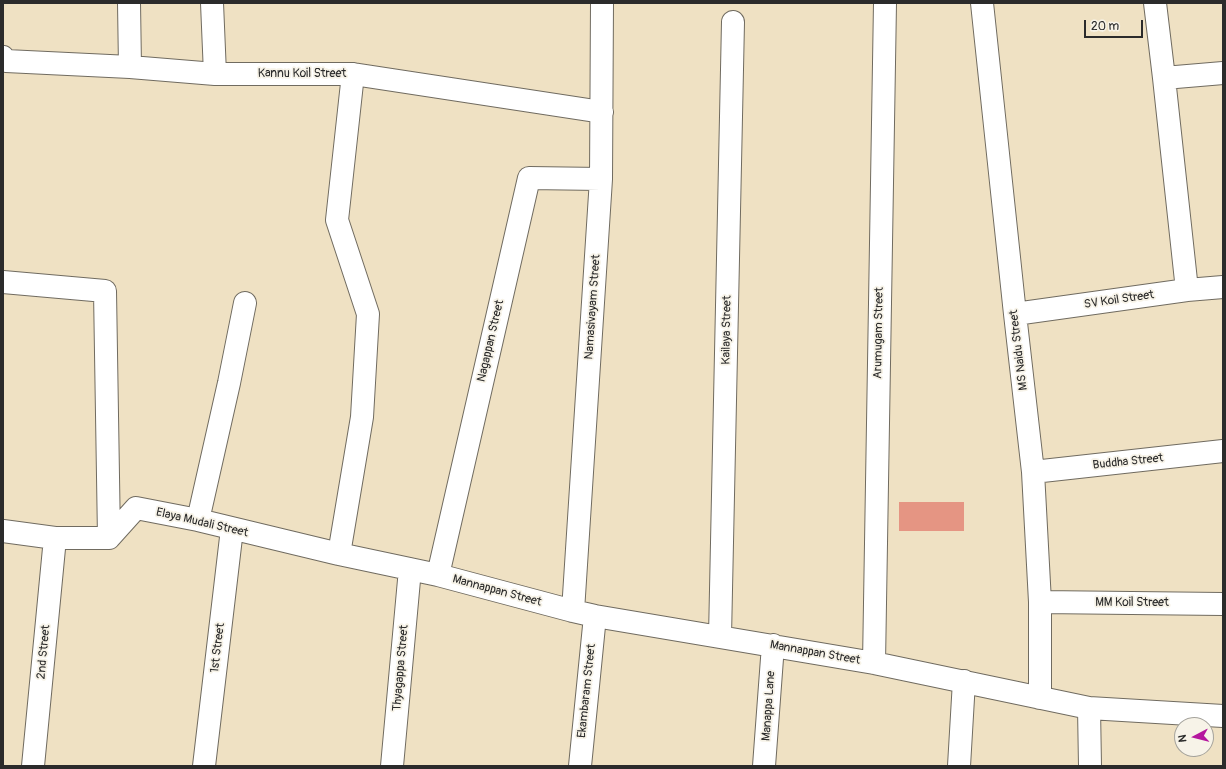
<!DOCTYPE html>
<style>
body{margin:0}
#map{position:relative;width:1226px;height:769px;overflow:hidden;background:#efe1c3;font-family:Pangolin,sans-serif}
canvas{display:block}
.frame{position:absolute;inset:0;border:4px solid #2b2b2b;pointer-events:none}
.north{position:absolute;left:1174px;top:717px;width:40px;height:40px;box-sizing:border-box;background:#f7f3e8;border:1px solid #a5a39c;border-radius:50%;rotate:263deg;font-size:11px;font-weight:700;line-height:16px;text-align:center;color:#2b2b2b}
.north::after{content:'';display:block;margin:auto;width:14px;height:18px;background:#b5179e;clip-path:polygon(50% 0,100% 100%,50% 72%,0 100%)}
.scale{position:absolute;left:1084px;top:20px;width:59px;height:18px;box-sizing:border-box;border:2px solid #2b2b2b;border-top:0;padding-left:5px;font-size:12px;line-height:14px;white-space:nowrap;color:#2b2b2b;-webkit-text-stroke:3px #f7f3e8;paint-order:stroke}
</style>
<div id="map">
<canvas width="1226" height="769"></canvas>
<div class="frame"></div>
<div class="north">N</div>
<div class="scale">20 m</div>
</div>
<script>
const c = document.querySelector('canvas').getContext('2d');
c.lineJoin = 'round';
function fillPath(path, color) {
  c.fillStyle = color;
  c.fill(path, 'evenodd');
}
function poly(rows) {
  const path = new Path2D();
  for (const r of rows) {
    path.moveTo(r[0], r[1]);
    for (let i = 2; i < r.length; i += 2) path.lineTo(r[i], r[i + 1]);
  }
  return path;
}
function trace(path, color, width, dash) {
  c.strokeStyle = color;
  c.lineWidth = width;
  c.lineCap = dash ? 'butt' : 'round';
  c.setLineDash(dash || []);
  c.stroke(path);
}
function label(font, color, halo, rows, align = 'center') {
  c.font = font + ' Pangolin,sans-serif';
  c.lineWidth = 3.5;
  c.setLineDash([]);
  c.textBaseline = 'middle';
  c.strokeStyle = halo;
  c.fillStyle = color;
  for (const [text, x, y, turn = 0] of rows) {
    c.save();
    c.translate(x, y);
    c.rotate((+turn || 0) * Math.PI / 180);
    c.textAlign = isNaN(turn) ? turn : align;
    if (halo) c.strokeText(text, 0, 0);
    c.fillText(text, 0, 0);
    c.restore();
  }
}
fillPath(poly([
 [899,502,964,502,964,531,899,531]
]), '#e59583');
const street = poly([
 [129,3,130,67],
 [212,3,215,74],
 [982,3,1015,314,1033,472,1040,602,1040,698],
 [1155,3,1164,78,1187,290],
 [3,57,6,61,130,67,215,74,353,74,602,112],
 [1164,78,1223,73],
 [3,282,105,291,109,538],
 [1015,314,1187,290,1223,287],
 [1033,472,1223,451],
 [198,520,229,383,245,303],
 [3,531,55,538,109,538,136,508,198,520,339,554,438,575,573,611,595,616,874,663,1089,708,1223,716],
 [339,554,362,417,368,314,337,220,353,74],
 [438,575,529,178,601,179],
 [1040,602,1223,604],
 [573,611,601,179,602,3],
 [720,637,733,22],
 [874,663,885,3],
 [1089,708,1090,766],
 [33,766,55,538],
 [204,766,232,529],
 [392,766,410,569],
 [580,766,595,616],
 [764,766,773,645],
 [959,766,964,681]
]);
trace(street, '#706b60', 24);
trace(street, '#fff', 22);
label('12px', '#2b2b2b', '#f7f3e8', [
 ["Kannu Koil Street",302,74],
 ["SV Koil Street",1119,300,-8],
 ["Namasivayam Street",593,307,-86],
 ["Kailaya Street",727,330,-89],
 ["Arumugam Street",879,333,-89],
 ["Nagappan Street",491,341,-77],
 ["MS Naidu Street",1019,350,-97],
 ["Buddha Street",1128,462,-6],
 ["Elaya Mudali Street",202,523,13],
 ["Mannappan Street",497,591,15],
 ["MM Koil Street",1132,603],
 ["1st Street",218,648,-83],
 ["2nd Street",44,652,-85],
 ["Mannappan Street",815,653,10],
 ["Thyagappa Street",401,668,-85],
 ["Ekambaram Street",587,691,-84],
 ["Manappa Lane",769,706,-86]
]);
</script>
